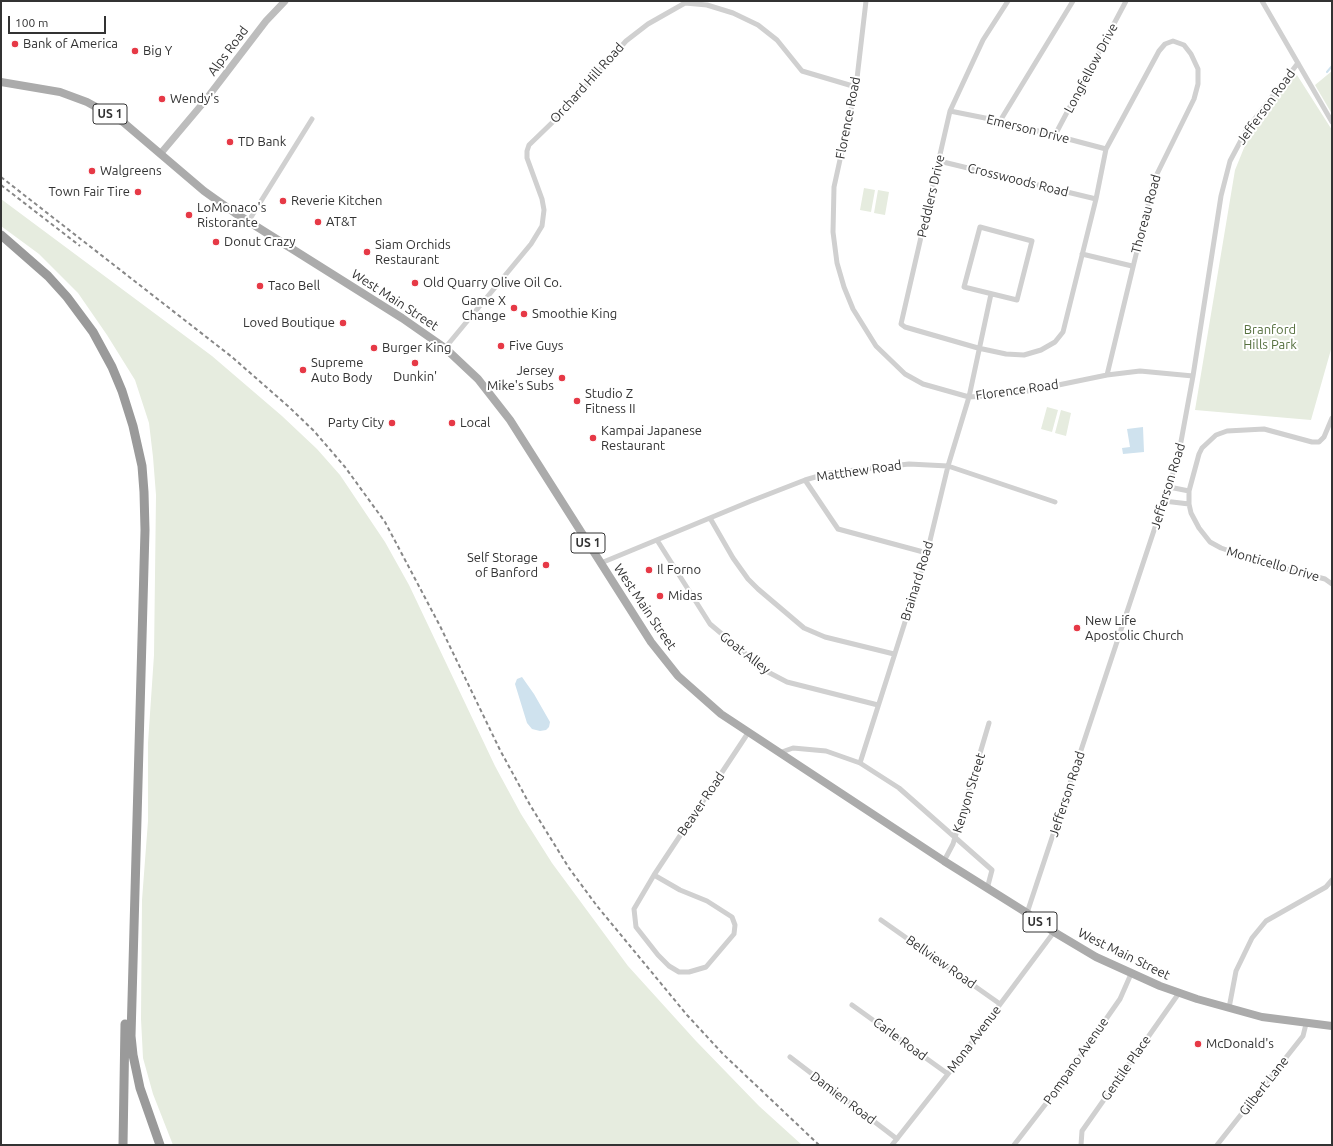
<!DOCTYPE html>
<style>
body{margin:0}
#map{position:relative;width:1333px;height:1146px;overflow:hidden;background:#fff;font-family:Ubuntu,sans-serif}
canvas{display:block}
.frame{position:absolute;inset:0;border:2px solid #333;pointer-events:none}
.scale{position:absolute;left:8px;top:16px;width:98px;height:18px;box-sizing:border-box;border:2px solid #333;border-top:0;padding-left:5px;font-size:12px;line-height:14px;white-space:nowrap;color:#333;-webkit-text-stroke:3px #fff;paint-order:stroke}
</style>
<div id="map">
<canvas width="1333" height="1146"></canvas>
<div class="frame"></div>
<div class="scale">100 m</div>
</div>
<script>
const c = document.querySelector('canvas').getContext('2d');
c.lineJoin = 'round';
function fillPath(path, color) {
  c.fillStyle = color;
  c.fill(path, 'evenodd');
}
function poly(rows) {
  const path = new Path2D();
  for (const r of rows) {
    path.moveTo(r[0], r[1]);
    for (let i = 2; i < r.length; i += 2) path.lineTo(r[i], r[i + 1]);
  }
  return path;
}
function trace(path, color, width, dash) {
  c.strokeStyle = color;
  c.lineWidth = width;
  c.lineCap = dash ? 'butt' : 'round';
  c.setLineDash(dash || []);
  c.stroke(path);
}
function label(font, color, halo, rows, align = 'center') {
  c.font = font + ' Ubuntu,sans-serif';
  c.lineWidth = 4;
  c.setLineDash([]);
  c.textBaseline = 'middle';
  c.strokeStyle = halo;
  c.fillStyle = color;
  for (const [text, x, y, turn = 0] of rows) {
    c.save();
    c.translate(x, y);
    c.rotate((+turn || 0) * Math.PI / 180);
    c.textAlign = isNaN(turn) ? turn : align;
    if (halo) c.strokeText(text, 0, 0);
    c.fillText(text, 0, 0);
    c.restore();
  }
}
fillPath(poly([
 [1332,71,1332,114,1315,85],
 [1297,75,1332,130,1332,346,1311,420,1195,410,1235,170,1246,143,1269,106,1291,77],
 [864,188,875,190,871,212,860,210],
 [878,190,889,192,885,215,874,213],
 [1,199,212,356,282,416,317,449,340,475,385,542,409,585,495,766,521,814,552,863,628,966,696,1041,759,1106,802,1145,173,1145,153,1094,143,1058,141,1019,142,900,148,821,148,743,154,655,156,495,153,457,149,423,135,380,107,335,78,293,39,254,1,226],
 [1047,407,1058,410,1052,432,1041,429],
 [1061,410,1071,413,1066,436,1055,433]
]), '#e6ecdf');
fillPath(poly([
 [1143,427,1144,452,1123,454,1122,448,1130,447,1127,429],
 [522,677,534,694,550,722,549,727,546,730,540,731,532,729,527,723,515,684,517,679]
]), '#cfe2ee');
trace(poly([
 [1327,72,1332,66]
]), '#cfe2ee', 2);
trace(poly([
 [866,1,856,87,834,187,833,232,837,263,844,287,853,309,876,346,905,374,923,384,969,397,999,395,1034,390,1107,375,1140,371,1193,376],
 [1008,1,983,40,950,111,901,324,905,327,978,348,1006,354,1024,355,1041,350,1055,342,1063,332,1096,199,1106,149,1159,51,1165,44,1173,41,1184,45,1191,54,1198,69,1198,84,1194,99,1154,180,1107,375],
 [1262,1,1332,122],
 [950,111,1000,121,1106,149],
 [1000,121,1073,1],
 [1055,135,1126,1],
 [939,161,1096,199],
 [248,222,312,119],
 [980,227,1032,241,1017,300,964,287,980,227],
 [1082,254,1132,266],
 [445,348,531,244,542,226,544,210,542,199,527,158,527,151,529,145,559,116,626,41,648,24,685,3,707,5,733,13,758,25,777,40,802,71,856,87],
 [805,480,838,529,927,553],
 [1169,487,1189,491],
 [1164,501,1189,504,1191,513,1199,528,1210,542,1221,548,1271,565,1325,579,1332,584],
 [1189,504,1189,491,1199,454,1202,448,1216,435,1227,431,1264,429,1312,442,1319,442,1324,437,1332,418],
 [710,518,733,558,748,579,758,589,804,628,825,637,894,654],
 [657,540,710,624,766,671,787,682,878,705],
 [601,563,751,501,805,480,829,473,909,464,948,466,1055,502],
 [779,753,793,748,826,751,860,763,899,788,992,870,987,889],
 [860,763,927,553,948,466,969,397,991,294],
 [944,861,953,844,959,824,989,723],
 [654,875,634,909,636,927,658,955,669,966,679,972,689,972,706,967,734,934,735,925,732,917,707,901,680,890,654,875,748,733],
 [1027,913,1178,458,1193,376,1221,196,1230,161,1247,129,1298,63],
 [881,920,1000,1004],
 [852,1005,948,1074],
 [1229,1008,1236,971,1252,938,1266,921,1326,887,1332,880],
 [790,1057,897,1139],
 [892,1145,948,1074,1054,932],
 [1014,1145,1058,1088,1120,999,1131,974],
 [1081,1145,1082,1131,1179,993],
 [1217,1145,1303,1036,1306,1024]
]), '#d0d0d0', 5);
trace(poly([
 [161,153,204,102,266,21,285,1]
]), '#bdbdbd', 7);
trace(poly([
 [1,82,60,92,87,102,123,122,204,191,235,213,402,318,445,348,478,379,510,420,651,642,678,676,721,714,944,861,1027,913,1054,932,1096,957,1160,986,1197,999,1262,1017,1332,1026]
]), '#ababab', 8);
trace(poly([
 [1,235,48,276,67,297,93,332,112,367,122,391,133,426,142,466,144,492,145,530,131,1036,133,1055,140,1088,160,1145],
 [123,1145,125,1024]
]), '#9a9a9a', 9);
trace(poly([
 [1,177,232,357,289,407,314,431,345,467,385,522,440,626,500,750,530,805,569,868,597,906,687,1015,723,1054,819,1145],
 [1,185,80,246]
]), '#888', 2, [4, 3]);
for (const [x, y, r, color] of [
 [15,44,4,"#e63946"],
 [135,51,4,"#e63946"],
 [162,99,4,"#e63946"],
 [230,142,4,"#e63946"],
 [92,171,4,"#e63946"],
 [138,192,4,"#e63946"],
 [283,201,4,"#e63946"],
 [189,215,4,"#e63946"],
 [318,222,4,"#e63946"],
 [216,242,4,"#e63946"],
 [367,252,4,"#e63946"],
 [415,283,4,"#e63946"],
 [260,286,4,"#e63946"],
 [514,308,4,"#e63946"],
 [524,314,4,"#e63946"],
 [343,323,4,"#e63946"],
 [501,346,4,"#e63946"],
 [374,348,4,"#e63946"],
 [415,363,4,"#e63946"],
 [303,370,4,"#e63946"],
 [562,378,4,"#e63946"],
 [577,401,4,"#e63946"],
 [392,423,4,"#e63946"],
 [452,423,4,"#e63946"],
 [593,438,4,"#e63946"],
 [546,565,4,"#e63946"],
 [649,570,4,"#e63946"],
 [660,596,4,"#e63946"],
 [1077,628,4,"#e63946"],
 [1198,1044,4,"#e63946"]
]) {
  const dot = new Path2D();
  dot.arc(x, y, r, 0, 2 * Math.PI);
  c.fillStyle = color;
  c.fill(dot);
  trace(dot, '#fff', 1.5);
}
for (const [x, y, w] of [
 [110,114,34],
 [588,543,34],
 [1040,922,34]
]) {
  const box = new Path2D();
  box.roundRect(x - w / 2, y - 10, w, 20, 3);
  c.fillStyle = '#fff';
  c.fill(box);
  trace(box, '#333', 1);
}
label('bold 12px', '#333', null, [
 ["US 1",110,114],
 ["US 1",588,543],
 ["US 1",1040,922]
]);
label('13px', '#333', '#fff', [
 ["Bank of America",23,44],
 ["Big Y",143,51],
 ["Wendy's",170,99],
 ["TD Bank",238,142],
 ["Walgreens",100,171],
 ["Town Fair Tire",130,192,"right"],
 ["Reverie Kitchen",291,201],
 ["LoMonaco's",197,208],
 ["Ristorante",197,223],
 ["AT&T",326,222],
 ["Donut Crazy",224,242],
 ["Siam Orchids",375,245],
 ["Restaurant",375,260],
 ["Old Quarry Olive Oil Co.",423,283],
 ["Taco Bell",268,286],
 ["Game X",506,301,"right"],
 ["Change",506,316,"right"],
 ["Smoothie King",532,314],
 ["Loved Boutique",335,323,"right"],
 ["Five Guys",509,346],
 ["Burger King",382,348],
 ["Supreme",311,363],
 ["Auto Body",311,378],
 ["Jersey",554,371,"right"],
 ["Mike's Subs",554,386,"right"],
 ["Dunkin'",415,377,"center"],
 ["Studio Z",585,394],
 ["Fitness II",585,409],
 ["Party City",384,423,"right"],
 ["Local",460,423],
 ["Kampai Japanese",601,431],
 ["Restaurant",601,446],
 ["Self Storage",538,558,"right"],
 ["of Banford",538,573,"right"],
 ["Il Forno",657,570],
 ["Midas",668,596],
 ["New Life",1085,621],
 ["Apostolic Church",1085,636],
 ["McDonald's",1206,1044]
], 'left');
label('13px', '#333', '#fff', [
 ["Alps Road",228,51,-53],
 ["Longfellow Drive",1091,68,-62],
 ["Orchard Hill Road",587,83,-48],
 ["Jefferson Road",1266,107,-54],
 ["Florence Road",848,118,-79],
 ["Emerson Drive",1028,129,14],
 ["Crosswoods Road",1018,180,14],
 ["Peddlers Drive",931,196,-77],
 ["Thoreau Road",1146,214,-75],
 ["West Main Street",395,300,33],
 ["Florence Road",1017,390,-8],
 ["Matthew Road",859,471,-8],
 ["Jefferson Road",1168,486,-73],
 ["Monticello Drive",1273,564,16],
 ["Brainard Road",917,581,-73],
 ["West Main Street",645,607,56],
 ["Goat Alley",745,653,38],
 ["Kenyon Street",969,793,-73],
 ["Jefferson Road",1067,794,-72],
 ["Beaver Road",701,804,-56],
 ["West Main Street",1124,954,26],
 ["Bellview Road",941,962,35],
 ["Carle Road",900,1039,36],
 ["Mona Avenue",974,1039,-53],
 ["Pompano Avenue",1076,1061,-55],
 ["Gentile Place",1126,1068,-55],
 ["Gilbert Lane",1264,1086,-52],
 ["Damien Road",843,1098,37]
]);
label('13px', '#56703f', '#fff', [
 ["Branford",1270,330],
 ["Hills Park",1270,345]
]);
</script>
